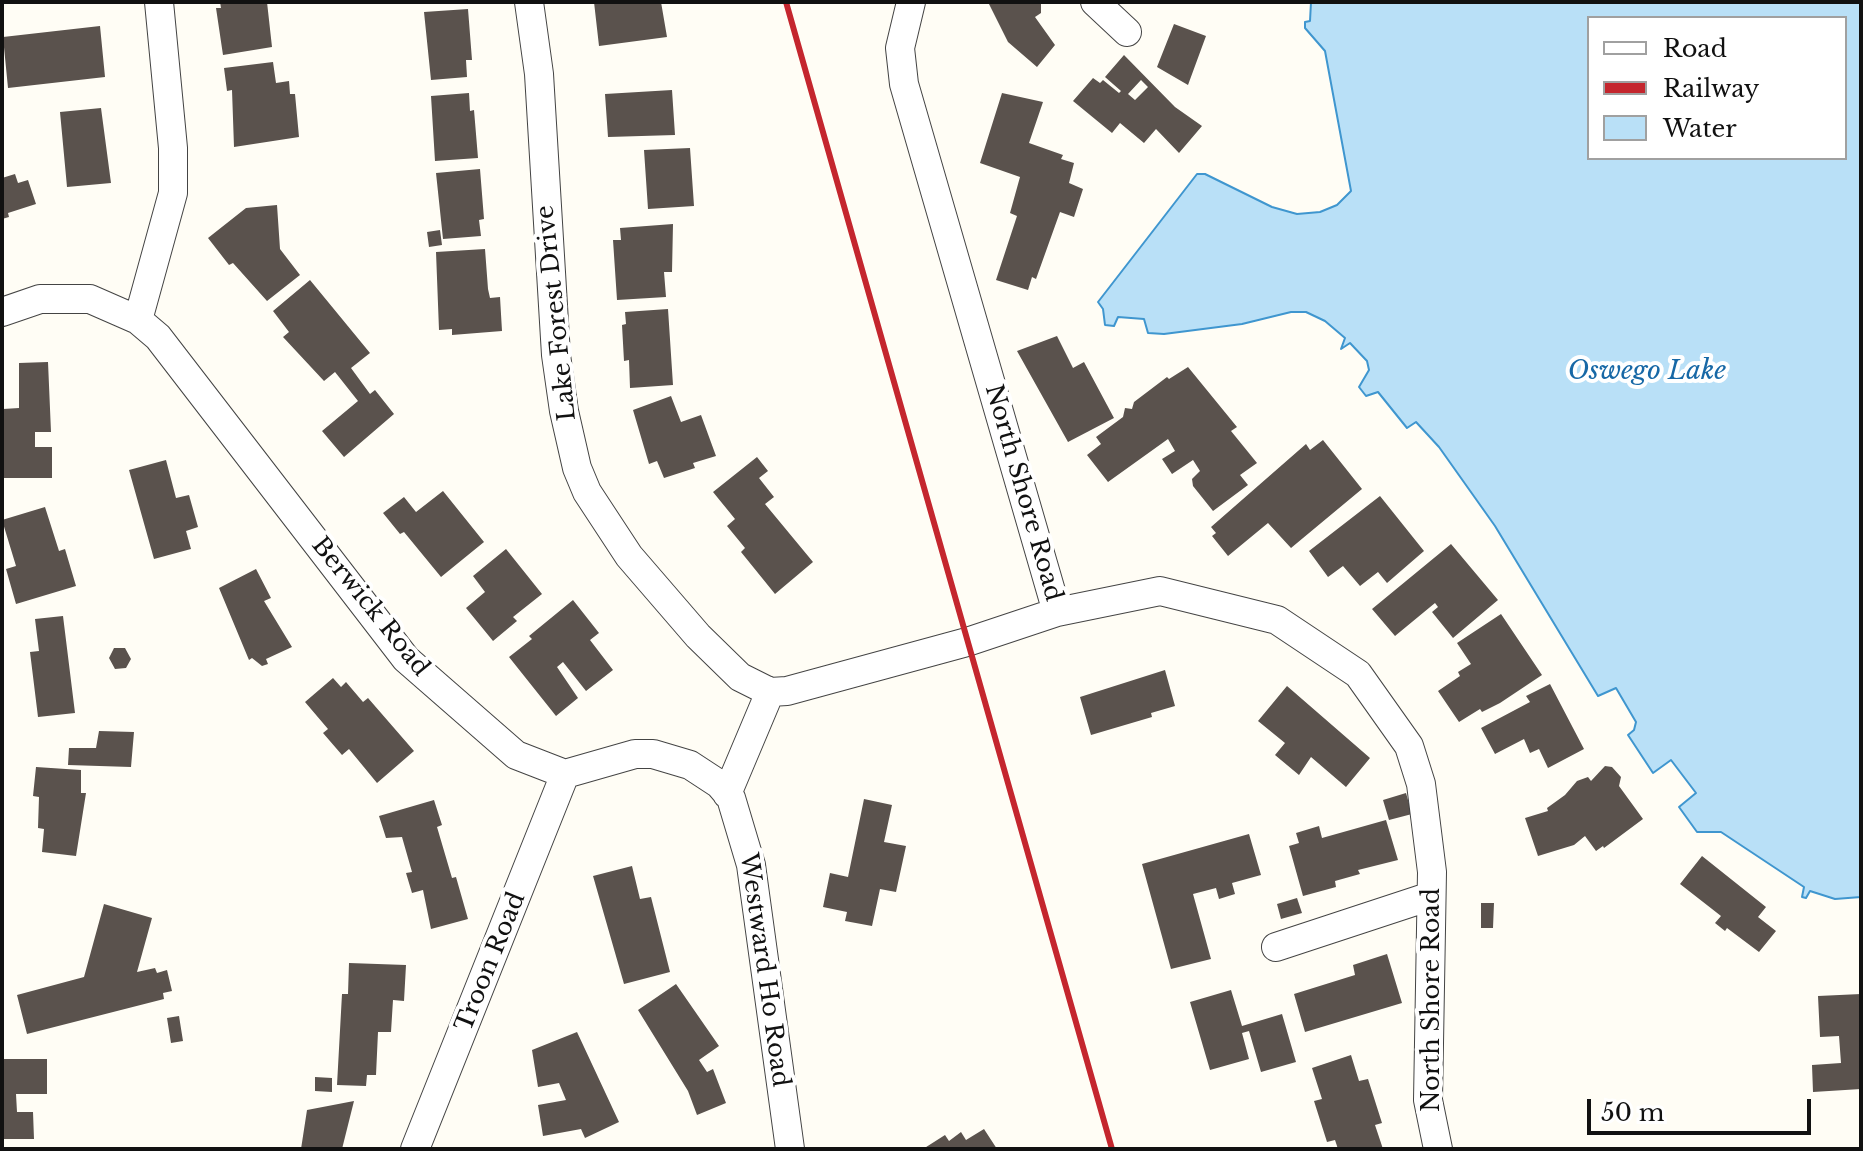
<!DOCTYPE html>
<style>
body{margin:0}
#map{position:relative;width:1863px;height:1151px;overflow:hidden;background:#fffdf5;font-family:"Libre Baskerville",serif}
canvas{display:block}
.frame{position:absolute;inset:0;border:4px solid #111;pointer-events:none}
.legend{position:absolute;left:1587px;top:16px;width:260px;height:144px;box-sizing:border-box;background:#fff;border:2px solid #a0a0a0;margin:0;padding:10px 14px;list-style:none;font-size:24px;color:#111}
.legend li{display:flex;align-items:center;gap:16px;height:40px}
.legend b{width:40px;border:2px solid #a0a0a0}
.scale{position:absolute;left:1587px;top:1099px;width:224px;height:36px;box-sizing:border-box;border:4px solid #111;border-top:0;padding-left:10px;font-size:24px;line-height:28px;white-space:nowrap;color:#111;-webkit-text-stroke:6px #fff;paint-order:stroke}
</style>
<div id="map">
<canvas width="1863" height="1151"></canvas>
<div class="frame"></div>
<ul class="legend">
<li><b style="height:10px;background:#fff"></b>Road</li>
<li><b style="height:10px;background:#c4262e"></b>Railway</li>
<li><b style="height:22px;background:#b9e0f7"></b>Water</li>
</ul>
<div class="scale">50 m</div>
</div>
<script>
const c = document.querySelector('canvas').getContext('2d');
c.lineJoin = 'round';
function fillPath(path, color) {
  c.fillStyle = color;
  c.fill(path, 'evenodd');
}
function poly(rows) {
  const path = new Path2D();
  for (const r of rows) {
    path.moveTo(r[0], r[1]);
    for (let i = 2; i < r.length; i += 2) path.lineTo(r[i], r[i + 1]);
  }
  return path;
}
function trace(path, color, width, dash) {
  c.strokeStyle = color;
  c.lineWidth = width;
  c.lineCap = dash ? 'butt' : 'round';
  c.setLineDash(dash || []);
  c.stroke(path);
}
function label(font, color, halo, rows, align = 'center') {
  c.font = font + ' "Libre Baskerville",serif';
  c.lineWidth = 8;
  c.setLineDash([]);
  c.textBaseline = 'middle';
  c.strokeStyle = halo;
  c.fillStyle = color;
  for (const [text, x, y, turn = 0] of rows) {
    c.save();
    c.translate(x, y);
    c.rotate((+turn || 0) * Math.PI / 180);
    c.textAlign = isNaN(turn) ? turn : align;
    if (halo) c.strokeText(text, 0, 0);
    c.fillText(text, 0, 0);
    c.restore();
  }
}
const water = poly([
 [1311,2,1861,2,1861,897,1835,899,1810,891,1806,898,1802,897,1804,887,1721,832,1697,832,1679,807,1696,793,1671,760,1653,773,1628,735,1634,730,1636,722,1616,688,1598,696,1495,526,1439,447,1416,422,1407,428,1378,392,1366,396,1359,387,1369,370,1367,361,1350,343,1341,349,1345,338,1325,321,1306,312,1291,312,1242,324,1164,334,1148,333,1144,319,1118,317,1114,326,1105,325,1103,309,1098,302,1197,174,1205,174,1272,207,1297,214,1320,212,1337,205,1351,191,1325,51,1305,28,1305,22,1310,21,1311,2],
 [1589,18,1845,18,1845,158,1589,158,1589,18]
]);
fillPath(water, '#b9e0f7');
trace(water, '#3f96cf', 2);
fillPath(poly([
 [220,2,267,2,272,47,223,55,216,8,221,8],
 [594,2,661,2,667,37,599,46],
 [988,2,1041,2,1041,13,1035,17,1055,45,1037,67,1008,42],
 [468,9,472,60,466,60,467,77,431,80,424,12],
 [1174,24,1206,36,1188,85,1157,67],
 [100,26,105,77,8,88,3,37],
 [1124,55,1175,107,1202,126,1179,153,1156,129,1144,143,1120,123,1112,133,1073,101,1093,78,1100,83,1103,80,1119,93,1121,91,1105,77],
 [1141,80,1148,87,1135,100,1128,94],
 [273,62,276,83,289,81,290,94,295,94,299,137,234,147,232,90,227,91,224,68],
 [672,90,675,135,608,137,605,94],
 [469,93,470,111,474,110,478,158,435,161,431,96],
 [1002,93,1043,102,1029,143,1063,155,1061,159,1074,163,1069,183,1083,189,1074,217,1060,212,1036,279,1032,277,1028,290,996,280,1017,216,1010,213,1020,177,980,163],
 [101,108,111,183,67,187,60,112],
 [690,148,694,206,648,209,644,150],
 [480,169,484,219,479,220,481,236,443,239,436,173],
 [15,174,18,183,28,180,36,204,8,213,9,217,2,219,2,178],
 [277,205,280,249,300,275,267,301,233,263,229,265,208,238,246,208],
 [673,224,672,272,664,272,666,297,617,300,613,240,621,240,620,228],
 [440,230,442,245,429,247,427,232],
 [485,249,488,289,490,298,500,297,502,331,452,335,452,329,439,330,436,252],
 [310,280,370,353,351,368,370,394,375,390,394,414,344,457,322,431,358,401,335,372,324,381,283,337,289,332,273,311],
 [668,309,673,385,630,388,629,360,624,361,622,325,626,324,625,312],
 [1057,336,1073,368,1084,362,1114,418,1068,442,1017,351],
 [48,362,51,432,35,432,35,447,52,447,52,478,3,478,3,409,19,408,19,363],
 [1188,367,1237,427,1231,431,1257,463,1240,475,1248,485,1213,511,1193,486,1192,479,1200,471,1193,460,1172,474,1162,459,1175,451,1168,439,1108,482,1087,455,1101,444,1096,437,1123,417,1125,408,1132,409,1134,402,1167,377,1169,379],
 [671,396,681,422,701,415,716,456,693,463,695,468,664,478,657,461,649,464,633,410],
 [1323,440,1362,489,1291,548,1268,523,1228,556,1212,536,1216,533,1211,527,1306,444,1310,450],
 [757,457,768,471,759,478,774,497,765,504,813,562,775,594,741,552,745,548,727,526,735,519,713,492],
 [166,460,176,498,189,495,198,527,186,531,191,549,154,559,129,470],
 [443,491,484,542,441,577,404,532,400,534,383,513,404,497,416,512],
 [1380,496,1424,551,1387,583,1378,572,1360,586,1343,566,1328,577,1309,551],
 [45,507,59,551,65,549,76,586,16,604,6,569,16,566,2,520],
 [1451,544,1498,600,1453,638,1432,612,1438,607,1435,603,1395,636,1372,609],
 [506,549,542,594,513,617,517,621,493,641,466,608,485,592,473,576],
 [256,569,271,598,264,601,292,647,266,659,268,664,262,666,252,658,249,660,219,588],
 [573,600,599,633,590,640,613,670,586,691,563,662,557,667,578,698,556,716,509,657,532,639,529,636],
 [1501,614,1542,675,1500,703,1482,712,1480,709,1459,722,1438,691,1460,676,1458,672,1471,664,1457,643],
 [63,616,75,713,38,717,30,652,39,651,35,619],
 [114,648,125,648,131,659,126,668,115,669,109,658],
 [1165,670,1175,706,1151,713,1152,717,1091,735,1080,697],
 [333,678,341,687,346,682,363,702,368,698,414,751,377,783,349,749,342,755,323,733,328,729,305,702],
 [1550,684,1584,749,1548,768,1539,749,1530,753,1524,739,1495,754,1481,728,1530,702,1526,696],
 [1287,686,1370,758,1346,787,1311,757,1299,775,1275,755,1285,743,1258,721],
 [99,731,134,732,131,767,68,765,69,748,96,748],
 [1605,766,1612,767,1621,777,1619,786,1643,819,1604,848,1603,846,1596,851,1585,836,1574,845,1538,856,1525,818,1548,811,1547,808,1565,795,1577,781,1588,777,1591,781],
 [36,767,81,770,81,793,86,793,76,856,42,852,44,829,38,828,39,797,33,796],
 [1406,793,1412,814,1389,820,1383,800],
 [864,799,892,805,884,842,906,846,896,892,880,889,872,926,845,921,847,912,823,907,830,873,848,877],
 [434,800,442,825,437,827,452,878,456,877,468,919,431,929,423,890,412,893,406,873,412,872,402,837,386,838,379,816],
 [1386,820,1398,860,1358,870,1360,874,1335,881,1336,887,1303,896,1289,846,1299,843,1296,833,1319,826,1322,838],
 [1249,834,1261,875,1232,883,1235,894,1219,899,1216,888,1193,894,1211,959,1171,969,1142,864],
 [1702,856,1766,907,1758,917,1776,931,1759,952,1727,928,1725,931,1715,923,1721,916,1680,884],
 [632,866,640,899,651,897,670,972,624,984,593,876],
 [1297,898,1302,913,1281,919,1277,904],
 [1481,903,1494,903,1493,928,1481,928],
 [104,904,152,918,137,972,155,968,157,973,167,970,172,991,163,993,164,999,27,1034,17,995,84,977],
 [1387,954,1402,1003,1305,1032,1294,994,1355,975,1353,965],
 [349,963,406,965,404,1001,393,1000,391,1032,378,1032,376,1075,367,1075,366,1086,337,1085,342,994,348,994],
 [676,984,719,1046,699,1060,707,1072,713,1069,726,1103,697,1115,688,1091,638,1010],
 [1231,990,1242,1026,1282,1014,1296,1062,1261,1072,1249,1031,1242,1033,1249,1059,1210,1070,1190,1002],
 [1861,994,1861,1089,1813,1092,1812,1065,1841,1063,1839,1036,1820,1037,1818,996],
 [179,1016,183,1041,171,1043,167,1018],
 [577,1032,619,1122,585,1138,581,1129,543,1136,538,1105,566,1100,559,1083,538,1087,532,1050],
 [1351,1055,1359,1081,1368,1079,1382,1123,1375,1125,1383,1149,1338,1149,1335,1140,1327,1142,1314,1101,1322,1099,1312,1068],
 [2,1059,47,1059,47,1094,16,1094,17,1112,33,1112,34,1139,2,1139],
 [315,1077,332,1078,332,1092,315,1091],
 [354,1101,342,1149,301,1149,307,1110],
 [984,1129,997,1149,923,1149,945,1135,949,1141,961,1132,966,1140]
]), '#5a524d');
const minor = poly([
 [529,2,539,74,556,355,564,411,577,468,587,492,629,556,698,636,740,677,770,692,787,691,967,642,1057,612,1160,591,1277,620,1358,674,1409,746,1421,784,1432,872,1428,1100,1438,1149],
 [911,2,900,48,904,84,1057,612],
 [1095,2,1127,32],
 [2,312,40,299,90,299,138,320,158,337,406,659,516,755,565,774,635,754,653,754,690,765,719,784,731,798,751,865,790,1149],
 [138,320,173,193,173,148,159,2],
 [727,794,770,692],
 [1276,947,1431,896],
 [415,1149,565,774]
]);
trace(minor, '#444', 30);
trace(minor, '#fff', 28);
trace(poly([
 [786,2,1112,1149]
]), '#c4262e', 6);
label('24px', '#111', '#fff', [
 ["Lake Forest Drive",557,313,-96],
 ["North Shore Road",1023,493,74],
 ["Berwick Road",370,607,51],
 ["Troon Road",491,962,-68],
 ["Westward Ho Road",764,970,82],
 ["North Shore Road",1432,1000,-90]
]);
label('italic 26px', '#1768a6', '#fff', [
 ["Oswego Lake",1647,372]
]);
</script>
